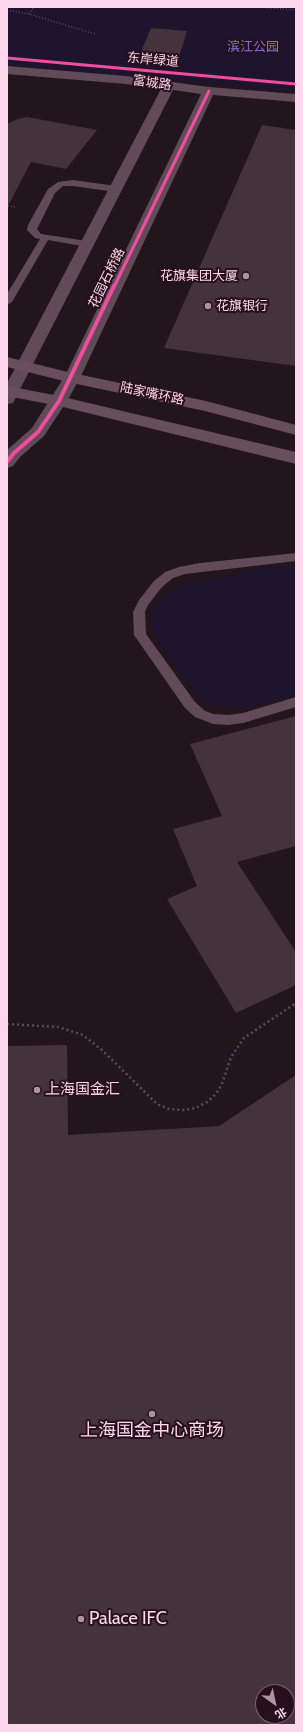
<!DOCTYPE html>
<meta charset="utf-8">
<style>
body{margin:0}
#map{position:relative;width:303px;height:1732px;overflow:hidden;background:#22151b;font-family:Cabin,"Noto Sans SC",sans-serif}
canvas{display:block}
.frame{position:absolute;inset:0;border:8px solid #fdd7ec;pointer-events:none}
.north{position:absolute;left:255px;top:1684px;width:40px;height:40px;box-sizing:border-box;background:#27101b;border:1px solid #7d606f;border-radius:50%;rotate:147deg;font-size:11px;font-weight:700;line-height:16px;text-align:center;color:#fdd7ec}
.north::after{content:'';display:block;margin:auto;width:14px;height:18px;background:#b093a3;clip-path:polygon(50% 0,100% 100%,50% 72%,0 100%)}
</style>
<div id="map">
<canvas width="303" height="1732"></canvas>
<div class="frame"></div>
<div class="north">北</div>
</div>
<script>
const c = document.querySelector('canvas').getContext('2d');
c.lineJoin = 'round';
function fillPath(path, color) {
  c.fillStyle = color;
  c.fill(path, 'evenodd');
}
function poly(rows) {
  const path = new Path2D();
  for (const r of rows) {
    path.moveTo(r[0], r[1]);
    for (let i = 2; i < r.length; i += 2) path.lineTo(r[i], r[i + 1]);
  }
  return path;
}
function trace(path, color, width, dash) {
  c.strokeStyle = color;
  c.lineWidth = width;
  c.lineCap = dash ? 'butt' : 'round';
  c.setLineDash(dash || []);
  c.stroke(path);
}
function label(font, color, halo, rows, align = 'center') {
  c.font = font + ' Cabin,"Noto Sans SC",sans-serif';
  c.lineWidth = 4;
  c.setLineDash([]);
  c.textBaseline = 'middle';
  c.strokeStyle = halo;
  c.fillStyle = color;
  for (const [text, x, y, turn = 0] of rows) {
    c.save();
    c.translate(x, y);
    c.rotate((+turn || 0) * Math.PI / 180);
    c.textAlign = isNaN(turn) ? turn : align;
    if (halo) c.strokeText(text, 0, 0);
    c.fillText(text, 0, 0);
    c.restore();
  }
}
fillPath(poly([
 [7,7,296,7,296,92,7,65],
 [277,565,296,569,296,693,260,705,243,708,212,705,200,697,168,656,151,629,151,616,157,603,169,592,184,585]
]), '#1e142d');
fillPath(poly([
 [151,28,187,31,177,63,138,59],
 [27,117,97,130,66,169,31,162,7,208,7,124,18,119],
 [262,125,296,130,296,366,164,348],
 [296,716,296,846,237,862,296,952,296,985,236,1013,167,899,197,886,173,829,222,816,190,744],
 [67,1045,68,1135,219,1126,296,1075,296,1725,7,1725,7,1046],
 [263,1692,287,1692,287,1716,263,1716]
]), '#44333b');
trace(poly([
 [259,7,296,10],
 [7,10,29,14,95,34],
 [29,14,34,7],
 [8,206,15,207]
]), '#5d4962', 1.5, [1, 2]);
trace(poly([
 [7,1024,58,1027,83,1035,102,1050,157,1104,169,1109,184,1110,196,1108,207,1102,216,1094,222,1084,231,1057,244,1038,296,1003]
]), '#5d4962', 2.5, [2, 3]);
fillPath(poly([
 [73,180,116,186,120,189,116,192,73,186,63,186,55,193,37,229,41,234,87,241,92,244,87,247,48,240,12,302,7,305,7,294,40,239,35,238,27,230,28,225,48,189,58,182,73,180],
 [296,553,296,561,185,574,173,578,162,587,148,605,145,612,146,634,195,702,205,711,214,714,228,715,243,713,296,697,296,707,243,723,228,725,213,724,195,717,185,708,134,635,133,612,139,600,154,581,165,572,179,567,200,563,296,553]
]), '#624b58');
fillPath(poly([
 [7,66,126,76,209,87,296,94,296,102,213,95,80,378,78,382,72,383,66,382,64,378,201,94,173,90,32,366,30,369,24,371,18,369,16,366,161,89,126,84,7,74,7,66]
]), '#624b58');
fillPath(poly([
 [24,361,30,363,32,366,15,399,13,403,7,404,7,383,18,363,24,361],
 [72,373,78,374,80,378,67,401,44,436,20,457,13,466,7,468,7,450,32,428,66,374,72,373]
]), '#624b58');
fillPath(poly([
 [7,357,72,373,206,401,296,425,296,435,205,411,72,383,7,367,7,357],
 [7,386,59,396,296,452,296,464,59,406,7,396,7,386]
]), '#684e5d');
trace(poly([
 [7,58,296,84],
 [114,287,209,91]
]), '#ef4d9e', 3);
trace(poly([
 [7,462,14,453,38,432,59,401,114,286]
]), '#ef4d9e', 4);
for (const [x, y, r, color] of [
 [246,276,4,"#b093a3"],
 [208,306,4,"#b093a3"],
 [37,1090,4,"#b093a3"],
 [152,1414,4,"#b093a3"],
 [81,1619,4,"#b093a3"]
]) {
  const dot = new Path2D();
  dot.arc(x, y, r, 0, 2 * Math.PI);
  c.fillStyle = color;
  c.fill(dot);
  trace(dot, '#27101b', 1.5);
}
label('13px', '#7f74e0', '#27101b', [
 ["滨江公园",253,47]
]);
label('13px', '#fdd7ec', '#27101b', [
 ["东岸绿道",153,60,5],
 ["富城路",152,83,8],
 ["花园石桥路",107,278,-64],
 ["陆家嘴环路",152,394,12]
]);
label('13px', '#fdd7ec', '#27101b', [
 ["花旗集团大厦",238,276],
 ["花旗银行",216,306,"left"]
], 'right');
label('15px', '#fdd7ec', '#27101b', [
 ["上海国金汇",45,1090]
], 'left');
label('18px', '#fdd7ec', '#27101b', [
 ["上海国金中心商场",152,1431],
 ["Palace IFC",89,1619,"left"]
]);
</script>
